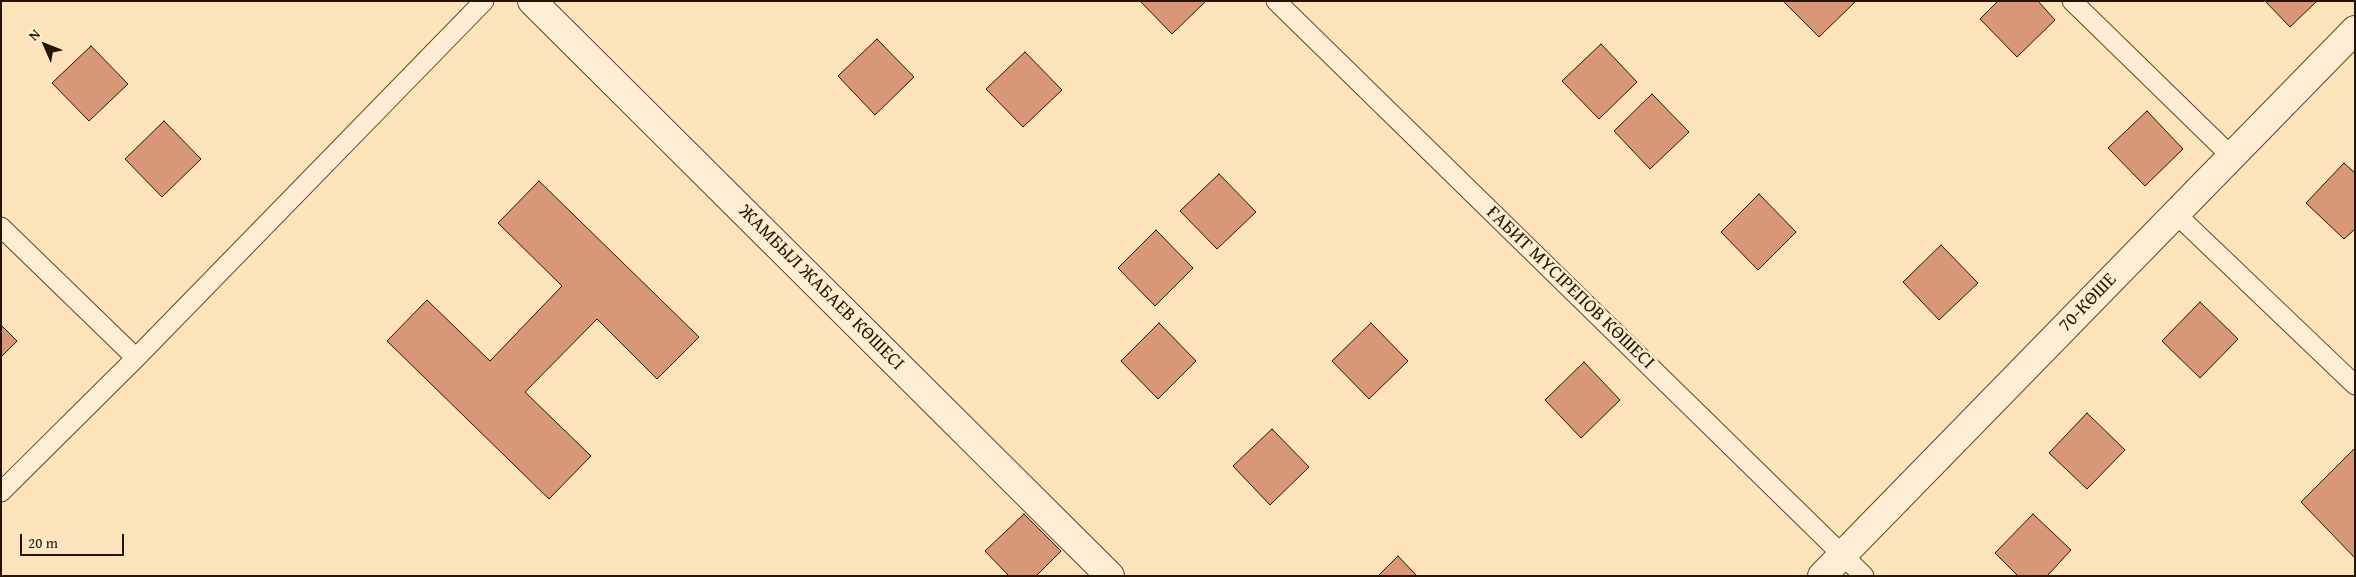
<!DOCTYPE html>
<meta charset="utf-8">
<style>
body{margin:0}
#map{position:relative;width:2356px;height:577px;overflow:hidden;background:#fde3ba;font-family:"Gentium Book Plus",serif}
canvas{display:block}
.frame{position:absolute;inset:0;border:2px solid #251400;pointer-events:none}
.north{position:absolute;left:20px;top:20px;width:50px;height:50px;-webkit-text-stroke:4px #feedd2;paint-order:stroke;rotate:314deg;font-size:14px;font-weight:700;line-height:20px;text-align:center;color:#251400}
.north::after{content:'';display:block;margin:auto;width:18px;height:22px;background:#251400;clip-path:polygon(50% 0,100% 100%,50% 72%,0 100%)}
.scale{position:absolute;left:20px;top:534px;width:104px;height:22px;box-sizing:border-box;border:2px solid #251400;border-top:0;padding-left:6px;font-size:15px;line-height:18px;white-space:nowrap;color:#251400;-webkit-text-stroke:4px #feedd2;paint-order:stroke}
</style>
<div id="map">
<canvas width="2356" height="577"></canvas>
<div class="frame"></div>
<div class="north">N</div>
<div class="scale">20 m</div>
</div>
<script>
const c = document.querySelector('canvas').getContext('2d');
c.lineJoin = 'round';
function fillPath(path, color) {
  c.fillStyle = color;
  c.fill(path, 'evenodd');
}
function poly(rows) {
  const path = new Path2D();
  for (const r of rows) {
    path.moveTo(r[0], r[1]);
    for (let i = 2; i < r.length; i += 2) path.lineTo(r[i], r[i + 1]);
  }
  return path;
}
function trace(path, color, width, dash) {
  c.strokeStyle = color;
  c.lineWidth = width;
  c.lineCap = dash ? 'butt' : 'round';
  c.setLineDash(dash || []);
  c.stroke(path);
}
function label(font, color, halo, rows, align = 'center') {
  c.font = font + ' "Gentium Book Plus",serif';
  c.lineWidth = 5;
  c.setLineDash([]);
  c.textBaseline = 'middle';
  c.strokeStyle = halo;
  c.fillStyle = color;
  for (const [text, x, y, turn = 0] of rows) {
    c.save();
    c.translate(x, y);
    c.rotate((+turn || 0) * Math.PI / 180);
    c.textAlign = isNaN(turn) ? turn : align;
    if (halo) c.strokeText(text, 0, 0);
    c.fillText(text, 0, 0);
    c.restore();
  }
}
const building = poly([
 [1140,1,1206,1,1172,34,1140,1],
 [1783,1,1856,1,1819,37,1783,1],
 [1998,1,2038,1,2055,20,2017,57,1980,19,1998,1],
 [2265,1,2317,1,2290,27,2265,1],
 [877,39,914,77,875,115,838,76,877,39],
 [1601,44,1637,82,1599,119,1562,81,1601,44],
 [91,46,128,84,89,121,52,83,91,46],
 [1025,52,1062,90,1023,127,986,89,1025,52],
 [1652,94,1689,132,1650,169,1614,131,1652,94],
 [2147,111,2183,149,2145,186,2108,148,2147,111],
 [164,121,201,159,162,197,125,159,164,121],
 [2344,163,2355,173,2355,229,2344,239,2306,203,2344,163],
 [1219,174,1256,212,1217,249,1180,211,1219,174],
 [539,181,699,337,657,379,597,319,525,392,591,456,549,499,387,341,427,300,490,361,562,286,498,223,539,181],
 [1759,194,1796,232,1758,270,1721,232,1759,194],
 [1156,230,1193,268,1155,306,1118,268,1156,230],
 [1941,245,1978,283,1939,320,1903,282,1941,245],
 [2200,302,2238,339,2200,378,2162,341,2200,302],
 [1159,323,1196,361,1158,399,1121,361,1159,323],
 [1371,323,1408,361,1369,399,1332,361,1371,323],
 [1,325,17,341,1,357,1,325],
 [1584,362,1620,400,1581,438,1545,400,1584,362],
 [2087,413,2125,450,2087,489,2049,453,2087,413],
 [1272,429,1309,467,1270,505,1233,466,1272,429],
 [2355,448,2355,558,2301,502,2355,448],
 [1024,514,1061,551,1036,576,1009,576,985,551,1024,514],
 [2033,514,2071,550,2047,576,2018,576,1995,553,2033,514],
 [1398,556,1417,576,1378,576,1398,556]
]);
fillPath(building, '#d89875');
trace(building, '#251400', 1);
const lane = poly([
 [1276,1,1864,576],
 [2072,1,2231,156],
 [2175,213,2355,385],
 [1,227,136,358],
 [1,492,136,358,484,1]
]);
const street = poly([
 [532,1,1110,576],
 [1822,576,2355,30]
]);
trace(lane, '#5b482e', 21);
trace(street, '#5b482e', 30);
trace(lane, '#feedd2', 19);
trace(street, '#feedd2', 28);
label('19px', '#251400', '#feedd2', [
 ["ЖАМБЫЛ ЖАБАЕВ КӨШЕСІ",821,288,45],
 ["ҒАБИТ МҮСІРЕПОВ КӨШЕСІ",1570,288,44],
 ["70-КӨШЕ",2088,303,-46]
]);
</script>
